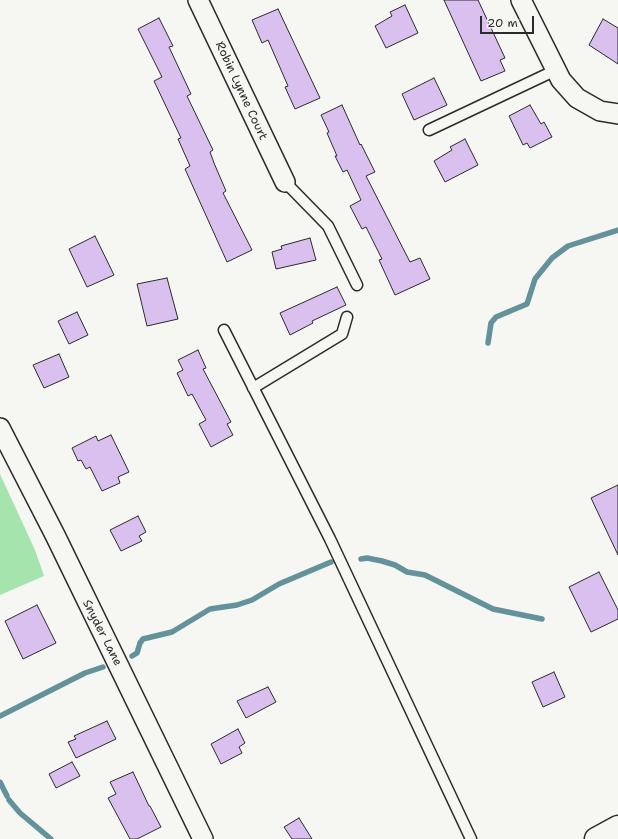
<!DOCTYPE html>
<style>
body{margin:0}
#map{position:relative;width:618px;height:839px;overflow:hidden;background:#f6f6f2;font-family:"Shantell Sans",sans-serif}
canvas{display:block}
.scale{position:absolute;left:480px;top:16px;width:54px;height:18px;box-sizing:border-box;border:2px solid #2b2b2b;border-top:0;padding-left:5px;font-size:12px;line-height:14px;white-space:nowrap;color:#2b2b2b;-webkit-text-stroke:3px #f6f6f2;paint-order:stroke}
</style>
<div id="map">
<canvas width="618" height="839"></canvas>
<div class="scale">20 m</div>
</div>
<script>
const c = document.querySelector('canvas').getContext('2d');
c.lineJoin = 'round';
function fillPath(path, color) {
  c.fillStyle = color;
  c.fill(path, 'evenodd');
}
function poly(rows) {
  const path = new Path2D();
  for (const r of rows) {
    path.moveTo(r[0], r[1]);
    for (let i = 2; i < r.length; i += 2) path.lineTo(r[i], r[i + 1]);
  }
  return path;
}
function trace(path, color, width, dash) {
  c.strokeStyle = color;
  c.lineWidth = width;
  c.lineCap = dash ? 'butt' : 'round';
  c.setLineDash(dash || []);
  c.stroke(path);
}
function label(font, color, halo, rows, align = 'center') {
  c.font = font + ' "Shantell Sans",sans-serif';
  c.lineWidth = 3;
  c.setLineDash([]);
  c.textBaseline = 'middle';
  c.strokeStyle = halo;
  c.fillStyle = color;
  for (const [text, x, y, turn = 0] of rows) {
    c.save();
    c.translate(x, y);
    c.rotate((+turn || 0) * Math.PI / 180);
    c.textAlign = isNaN(turn) ? turn : align;
    if (halo) c.strokeText(text, 0, 0);
    c.fillText(text, 0, 0);
    c.restore();
  }
}
fillPath(poly([
 [0,474,35,550,44,576,0,595]
]), '#a5e4ac');
trace(poly([
 [488,343,491,323,496,317,527,304,535,279,552,258,568,246,618,230],
 [361,559,367,558,382,561,395,565,407,572,425,575,493,609,542,619],
 [132,656,137,653,140,643,143,639,172,632,210,609,237,605,252,600,279,584,331,562],
 [0,716,85,673,103,667],
 [0,782,7,796],
 [9,800,20,813,51,839]
]), '#63929b', 5.5);
const building = poly([
 [444,0,478,0,505,58,500,60,505,71,481,81,444,0],
 [405,5,418,33,386,48,375,26,392,16,390,12,405,5],
 [278,9,320,98,295,109,285,87,288,86,268,40,262,43,252,20,278,9],
 [159,18,173,46,169,47,191,94,187,96,213,150,210,152,214,163,226,191,223,193,252,250,227,262,185,169,190,166,178,139,181,138,154,81,162,77,138,29,159,18],
 [603,19,618,28,618,64,589,45,603,19],
 [434,78,447,105,414,120,402,94,434,78],
 [342,105,360,145,361,144,375,172,366,176,410,262,420,258,430,279,395,295,379,260,382,259,366,227,362,229,350,206,361,200,347,170,343,172,335,156,337,156,327,133,329,132,321,115,342,105],
 [530,105,541,124,544,122,552,137,530,148,527,143,523,145,509,116,530,105],
 [465,139,478,165,445,182,434,161,452,150,450,147,465,139],
 [95,236,114,275,87,287,69,249,95,236],
 [310,238,316,260,276,269,272,252,282,249,281,246,310,238],
 [167,278,178,319,147,326,137,284,167,278],
 [337,287,346,305,312,321,313,323,290,335,280,313,337,287],
 [77,312,88,335,69,344,58,321,77,312],
 [198,350,206,368,203,369,231,422,227,424,233,435,211,447,199,424,206,420,192,394,188,396,177,373,183,370,178,360,198,350],
 [59,354,69,377,44,388,33,365,59,354],
 [111,435,129,472,118,477,120,483,102,491,90,467,86,469,81,460,78,461,72,448,96,436,98,441,111,435],
 [618,485,618,555,591,498,618,485],
 [138,516,146,532,139,536,142,541,121,551,110,530,138,516],
 [599,572,618,610,618,619,591,632,569,587,599,572],
 [37,605,56,643,23,659,5,621,37,605],
 [554,672,565,697,543,707,532,682,554,672],
 [268,687,276,702,246,718,237,701,268,687],
 [107,721,116,739,76,758,68,742,76,739,74,736,107,721],
 [238,729,245,743,239,747,242,753,221,764,211,744,238,729],
 [72,762,80,776,56,788,49,774,72,762],
 [133,772,149,806,150,806,161,827,137,839,130,839,108,798,116,794,110,782,133,772],
 [299,818,312,839,292,839,284,827,299,818]
]);
fillPath(building, '#d9c0ef');
trace(building, '#2b2b2b', 1);
const service = poly([
 [429,130,556,70],
 [285,182,328,226,357,285],
 [224,330,330,539,471,839],
 [253,388,342,334,347,317]
]);
const minor = poly([
 [198,0,285,182],
 [521,0,561,80,577,98,600,111,618,114],
 [0,428,55,535,203,839]
]);
const tertiary = poly([
 [596,839,618,827]
]);
trace(service, '#2b2b2b', 13);
trace(minor, '#2b2b2b', 22);
trace(tertiary, '#2b2b2b', 25);
trace(service, '#f6f6f2', 10);
trace(minor, '#f6f6f2', 19);
trace(tertiary, '#f6f6f2', 22);
label('12px', '#2b2b2b', '#f6f6f2', [
 ["Robin Lynne Court",241,91,65],
 ["Snyder Lane",102,633,63]
]);
</script>
